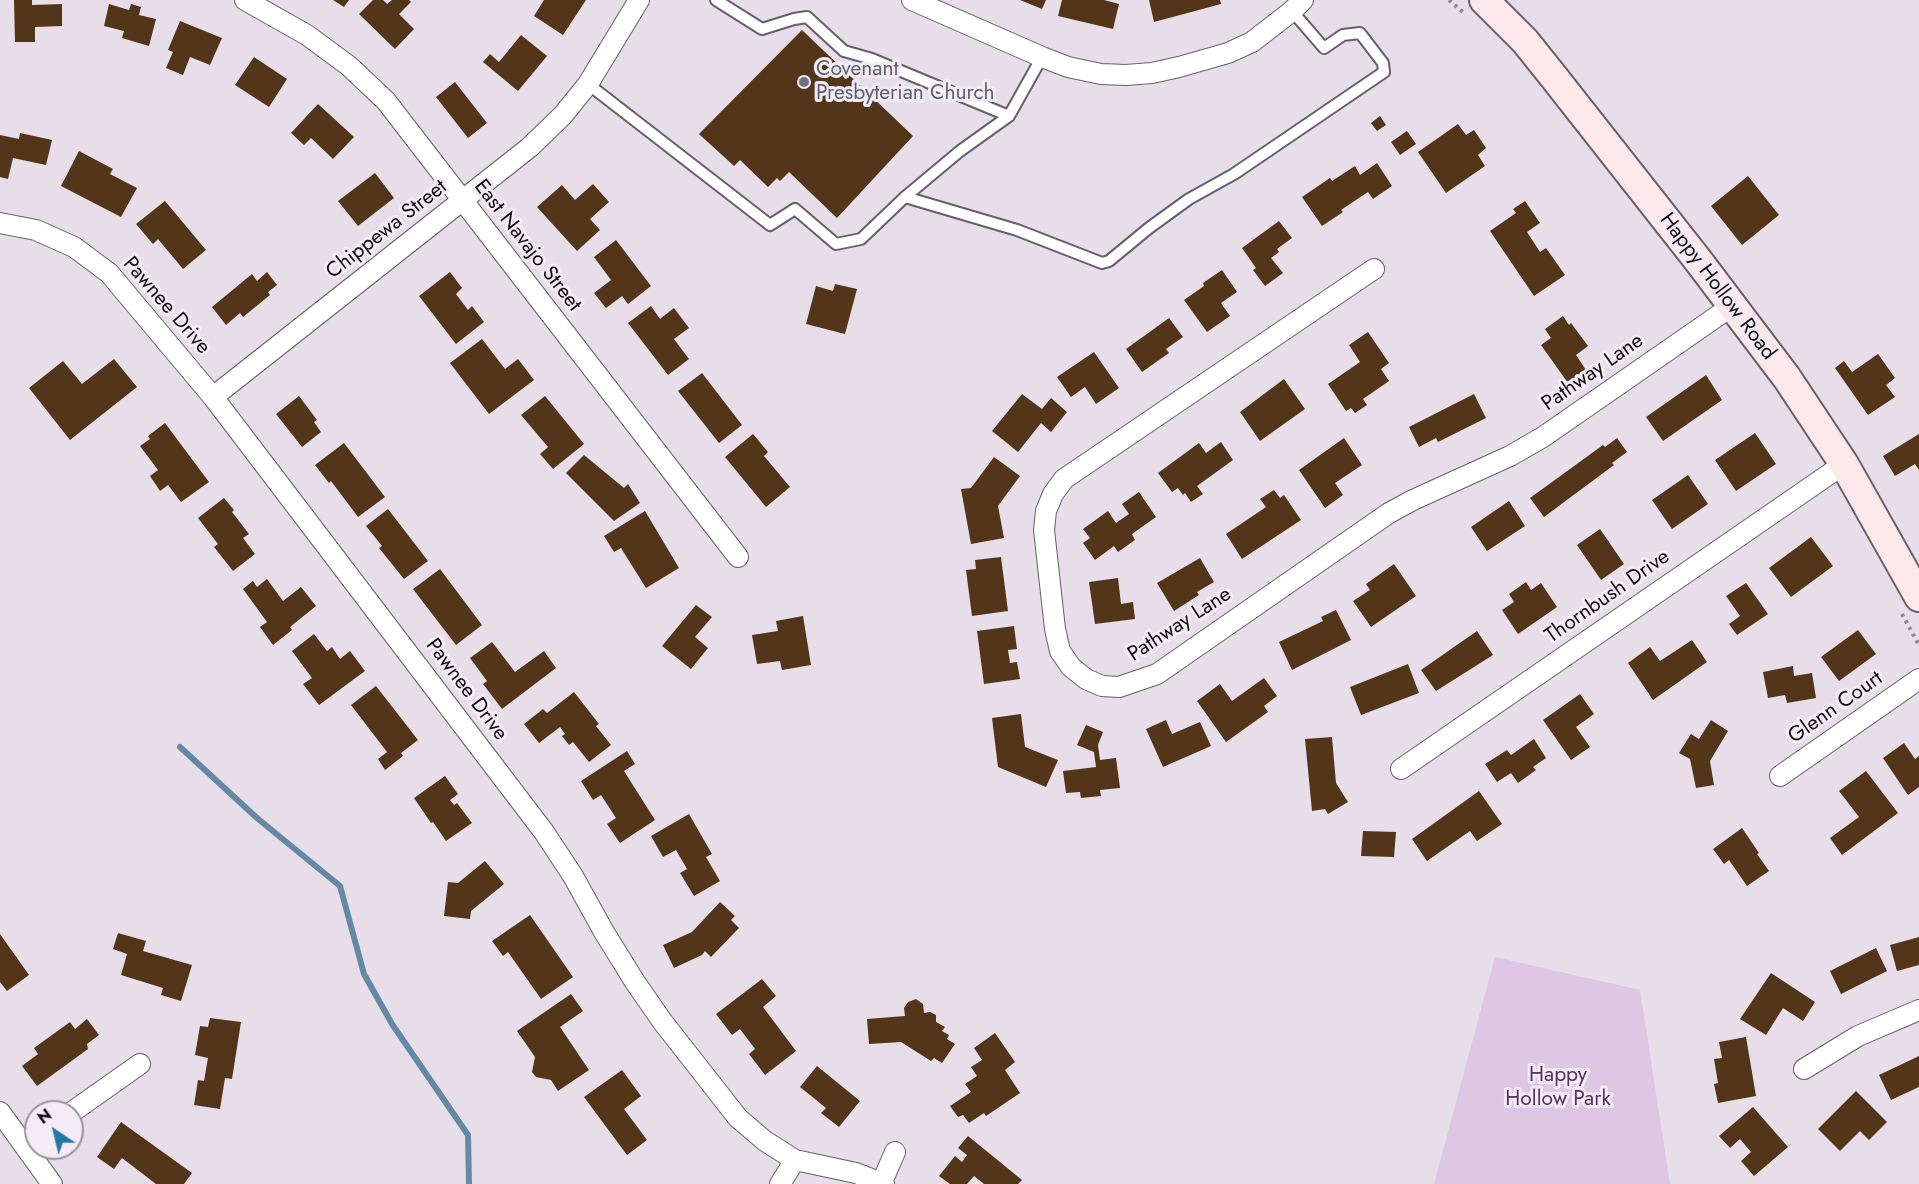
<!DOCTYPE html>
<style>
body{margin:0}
#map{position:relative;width:1919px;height:1184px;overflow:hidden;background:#e7deea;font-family:Jost,sans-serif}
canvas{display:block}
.north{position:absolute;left:24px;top:1100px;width:60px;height:60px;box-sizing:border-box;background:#f4ebf7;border:2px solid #99939b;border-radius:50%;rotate:325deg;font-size:16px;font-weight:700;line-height:24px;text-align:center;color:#110e12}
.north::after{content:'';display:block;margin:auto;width:21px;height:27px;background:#2478a8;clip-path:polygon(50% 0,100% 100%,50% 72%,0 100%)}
</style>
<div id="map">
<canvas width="1919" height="1184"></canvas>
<div class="north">N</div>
</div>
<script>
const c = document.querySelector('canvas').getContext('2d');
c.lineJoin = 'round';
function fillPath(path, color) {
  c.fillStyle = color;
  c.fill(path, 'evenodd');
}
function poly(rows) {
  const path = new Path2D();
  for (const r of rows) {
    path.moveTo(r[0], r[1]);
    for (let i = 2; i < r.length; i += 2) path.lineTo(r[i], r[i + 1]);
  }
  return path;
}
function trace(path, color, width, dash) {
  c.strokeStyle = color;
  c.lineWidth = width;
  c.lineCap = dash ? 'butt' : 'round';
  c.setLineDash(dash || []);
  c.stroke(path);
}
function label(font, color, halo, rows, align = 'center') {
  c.font = font + ' Jost,sans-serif';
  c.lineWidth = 6;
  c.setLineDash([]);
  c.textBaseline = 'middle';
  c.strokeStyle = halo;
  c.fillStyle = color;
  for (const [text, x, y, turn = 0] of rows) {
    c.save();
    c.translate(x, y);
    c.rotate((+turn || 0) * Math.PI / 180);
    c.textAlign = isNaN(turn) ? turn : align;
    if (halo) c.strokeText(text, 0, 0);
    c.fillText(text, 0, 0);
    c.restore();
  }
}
fillPath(poly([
 [1495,957,1640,990,1670,1184,1434,1184]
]), '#dec6e5');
trace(poly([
 [180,747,257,818,340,886,364,974,392,1024,468,1135,469,1184]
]), '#6389a6', 6);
fillPath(poly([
 [14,0,32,0,32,5,62,4,62,26,35,27,35,42,15,42],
 [333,0,349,0,344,7],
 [373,0,383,0,387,4,392,0,409,0,411,2,399,14,414,29,395,49,359,14],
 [544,0,586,0,563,35,534,16],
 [1020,0,1046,0,1042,9],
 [1062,0,1104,0,1119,4,1113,29,1058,16],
 [1149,0,1220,0,1221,4,1154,22],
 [109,4,129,10,131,4,141,7,139,15,156,19,149,46,122,38,124,31,104,26],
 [180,21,222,38,210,65,190,57,183,75,166,68,173,52,168,50],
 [802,30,913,136,837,218,789,172,780,181,777,178,768,187,740,160,734,166,699,134],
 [521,35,547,56,518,91,483,62,490,54,499,62],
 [254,57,287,79,269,107,235,85],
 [455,82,487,123,468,138,436,97],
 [318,104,354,137,333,159,311,138,304,145,291,133],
 [1380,116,1386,125,1377,131,1371,123],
 [1458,124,1466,135,1474,130,1486,148,1478,155,1485,166,1446,193,1418,152],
 [1407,131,1416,144,1400,155,1391,142],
 [20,133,52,140,46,165,13,158,8,179,0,177,0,135,19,139],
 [79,151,113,169,110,174,137,188,121,217,61,186],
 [1377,163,1392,186,1373,199,1368,192,1341,210,1343,212,1322,226,1302,197,1330,178,1332,181,1355,166,1360,175],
 [375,173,394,198,358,226,338,201],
 [1748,176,1779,215,1742,245,1711,206],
 [593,184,609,202,590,219,600,230,577,251,537,207,562,185,575,200],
 [165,201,206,250,183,269,158,239,153,244,136,224],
 [1525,201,1540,223,1527,232,1540,252,1546,248,1565,275,1534,296,1490,231,1516,213,1513,209],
 [1279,221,1292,238,1277,249,1279,252,1271,258,1283,273,1265,286,1253,270,1256,268,1242,248],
 [616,240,651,286,628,304,622,296,606,308,594,293,611,280,594,257],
 [1222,270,1237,292,1221,303,1230,316,1207,332,1184,300,1204,286,1203,283],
 [267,272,277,285,268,292,270,295,243,317,240,313,226,325,212,307,252,274,257,281],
 [450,272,462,288,456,294,468,310,472,306,484,322,456,344,419,296],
 [835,284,857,289,845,334,806,324,816,286,833,291],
 [651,306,660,319,674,308,689,328,674,339,689,359,668,375,628,323],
 [1563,316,1569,325,1571,323,1588,346,1576,355,1586,370,1568,383,1541,345,1551,338,1545,329],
 [1169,318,1183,337,1166,349,1169,353,1142,372,1126,349],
 [1368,332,1389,363,1381,369,1389,381,1363,399,1367,405,1355,413,1351,408,1346,411,1328,384,1360,362,1349,345],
 [482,339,505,369,518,359,534,380,489,414,450,363],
 [1094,352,1119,388,1096,404,1085,387,1071,397,1057,377],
 [1878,354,1895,378,1886,385,1895,397,1868,415,1835,368,1844,361,1852,372],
 [114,359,137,387,70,440,29,388,63,361,82,384],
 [702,373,742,425,719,443,678,391],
 [1706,375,1722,400,1663,441,1646,417],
 [1284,379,1305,409,1260,441,1240,412],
 [1022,394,1042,409,1051,398,1067,412,1051,432,1041,423,1018,452,992,431],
 [1474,394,1486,418,1438,442,1436,438,1419,447,1409,427],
 [299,396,317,420,314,422,321,432,302,447,276,414],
 [545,396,584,444,553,469,540,454,548,447,521,415],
 [165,423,209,482,181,502,168,485,160,491,150,476,158,470,140,446,150,439,148,436],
 [1755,433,1776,464,1736,491,1715,460],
 [753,434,768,452,764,456,790,487,766,507,725,457],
 [1919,434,1919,470,1915,464,1895,476,1883,456],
 [1344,438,1362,465,1335,483,1343,495,1325,508,1299,470],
 [1617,438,1627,452,1612,463,1614,465,1544,517,1530,498,1603,445,1605,447],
 [1221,442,1233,460,1197,486,1203,494,1191,502,1185,493,1183,495,1178,488,1172,492,1158,473,1199,443,1206,453],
 [344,443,385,497,358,517,331,481,329,483,315,465],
 [584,455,624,488,628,484,640,503,614,521,566,473],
 [994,457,1020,476,998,506,1004,538,971,544,961,489,971,488],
 [1688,475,1708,504,1672,529,1652,500],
 [1274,490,1280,498,1284,495,1301,520,1242,559,1226,534,1266,507,1260,499],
 [1139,492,1156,517,1132,534,1135,540,1118,552,1114,546,1095,560,1083,543,1090,538,1083,529,1108,511,1116,523,1129,514,1122,504],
 [224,498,234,510,232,512,249,534,243,538,255,554,233,571,214,547,218,544,198,518],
 [1509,501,1525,526,1487,551,1471,527],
 [388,509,428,561,404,579,379,548,382,546,366,526],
 [645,511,679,568,646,588,621,548,614,552,604,536],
 [1600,529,1624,564,1601,580,1577,545],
 [1811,537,1833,566,1791,597,1769,568],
 [1001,557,1008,611,972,616,966,570,976,569,975,560],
 [1200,558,1214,582,1197,592,1199,595,1174,611,1157,583],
 [1394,564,1416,596,1371,627,1353,601,1370,590,1366,584],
 [440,569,482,625,456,645,413,589],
 [1118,578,1121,604,1133,602,1135,619,1095,624,1089,582],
 [267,579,283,601,301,587,316,606,290,627,292,630,273,645,260,627,267,622,243,589,253,581,257,587],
 [1526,582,1531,590,1541,583,1557,607,1518,634,1502,610,1514,602,1509,594],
 [1746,583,1768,614,1737,635,1729,624,1740,616,1726,596],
 [696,605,712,617,695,637,708,648,691,669,662,646],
 [1336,610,1351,640,1292,670,1279,642,1323,621,1321,617],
 [803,616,811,665,782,670,780,661,757,664,752,635,778,631,776,621],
 [1014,626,1017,649,1008,650,1010,663,1017,662,1020,679,984,684,977,631],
 [1858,630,1876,654,1839,681,1821,657],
 [1477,631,1493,655,1436,691,1421,670],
 [314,634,327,651,332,647,340,659,350,651,365,671,319,705,303,684,312,678,292,651],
 [1692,640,1707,662,1653,700,1628,663,1650,647,1660,661],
 [492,642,515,672,544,651,556,668,502,709,483,684,487,681,470,658],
 [1408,664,1419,693,1361,715,1350,687],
 [1793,666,1794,676,1812,673,1816,698,1787,703,1785,695,1768,698,1763,672],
 [1264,678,1277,696,1264,706,1268,712,1226,742,1197,701,1220,684,1232,701],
 [376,686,418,740,401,753,403,756,385,770,378,759,387,752,351,705],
 [574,692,599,724,596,726,611,745,589,762,573,742,569,745,562,736,565,734,560,727,539,743,524,724,543,709,547,713],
 [1580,694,1594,714,1576,727,1590,747,1571,760,1543,720],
 [1021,714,1025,747,1058,760,1046,787,998,767,992,718],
 [1166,720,1172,734,1200,722,1211,746,1163,767,1146,729],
 [1711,720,1728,731,1710,761,1714,785,1696,788,1690,759,1679,753,1691,734,1699,739],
 [1086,725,1103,732,1098,745,1100,760,1116,758,1120,788,1100,790,1101,796,1081,798,1080,792,1066,793,1063,771,1096,767,1094,752,1077,745],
 [1332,737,1336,783,1348,802,1328,814,1325,809,1312,811,1305,739],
 [1534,739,1546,758,1533,767,1536,770,1518,783,1511,773,1497,782,1485,764,1507,750,1511,755],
 [1904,743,1915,759,1919,756,1919,787,1908,795,1883,758],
 [627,751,635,764,624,771,655,820,620,843,607,824,616,818,601,795,593,800,581,781],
 [1866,771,1898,813,1842,855,1830,838,1859,817,1839,791],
 [445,776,458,794,450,800,454,805,457,803,472,823,446,841,433,822,431,823,414,798],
 [1479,791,1502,824,1477,841,1470,831,1427,861,1412,839],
 [689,814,712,854,706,857,720,881,694,896,680,873,687,869,676,850,663,857,651,836],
 [1742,828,1759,853,1757,854,1769,871,1747,886,1729,860,1724,864,1713,849],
 [1363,831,1396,832,1394,857,1361,856],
 [485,861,504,884,471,911,470,919,444,916,448,882,458,883],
 [720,902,735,916,731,920,739,928,711,957,705,951,702,955,674,968,663,945,692,932],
 [530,915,573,977,541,999,508,952,503,956,492,941],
 [118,933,146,941,143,951,192,965,181,1001,161,995,163,988,121,975,127,954,113,949],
 [0,934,29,975,7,991,0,982],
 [1919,937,1919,965,1897,971,1890,945],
 [1876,948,1887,971,1841,994,1830,971],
 [1771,973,1815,1002,1803,1021,1783,1008,1766,1035,1740,1019],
 [762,979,776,996,763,1007,796,1051,765,1075,749,1054,755,1049,740,1029,732,1035,716,1014],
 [571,994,583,1011,560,1027,589,1070,558,1091,551,1080,536,1077,532,1072,535,1057,517,1031],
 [916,999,923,1004,924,1013,930,1012,936,1015,936,1022,945,1027,942,1031,949,1035,947,1039,955,1044,942,1063,934,1058,931,1061,901,1042,869,1044,867,1019,905,1016,904,1008,908,1002],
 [210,1018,241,1022,232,1079,225,1078,220,1109,194,1105,198,1080,204,1081,208,1058,195,1055,200,1026,208,1027],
 [87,1019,99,1035,87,1044,88,1049,37,1086,22,1066,38,1054,34,1048,70,1022,75,1029],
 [995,1033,1015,1062,1005,1070,1020,1093,986,1116,984,1113,969,1123,963,1115,958,1117,950,1106,971,1092,965,1084,977,1076,971,1067,982,1060,974,1048],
 [1746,1037,1756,1096,1718,1103,1714,1084,1718,1083,1714,1059,1722,1058,1719,1042],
 [1919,1056,1919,1087,1891,1100,1879,1075],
 [817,1066,860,1101,839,1127,821,1113,826,1108,800,1087],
 [622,1070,641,1096,624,1109,647,1140,627,1155,584,1097],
 [1856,1091,1887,1122,1869,1140,1860,1131,1840,1151,1818,1129],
 [1753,1107,1788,1147,1754,1176,1741,1161,1751,1152,1740,1139,1730,1148,1719,1136],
 [121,1122,192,1173,184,1184,156,1184,122,1158,114,1169,97,1157],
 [968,1136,1022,1180,1018,1184,984,1184,974,1176,967,1184,950,1184,939,1176,955,1156,962,1162,967,1155,958,1148]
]), '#533619');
const service = poly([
 [716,0,762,29,794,19,807,17,844,51,872,59,1009,116],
 [588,84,770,225,795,209,836,244,861,239,905,197,960,151,1009,116,1042,57],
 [905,197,1017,230,1102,263,1109,261,1149,228,1189,199,1234,174,1384,72,1383,63,1360,33,1343,35,1324,48,1292,11]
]);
const minor = poly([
 [245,0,307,35,349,66,386,101,738,557],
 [912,0,1042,57,1068,67,1101,74,1126,75,1152,73,1179,67,1228,53,1252,42,1292,11,1303,0],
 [0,223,36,230,74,247,109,273,213,397,544,832,573,876,604,932,635,982,662,1021,738,1118,765,1141,795,1160,856,1173,884,1184],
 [1374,269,1064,479,1053,494,1046,511,1044,530,1055,629,1060,651,1071,667,1086,679,1102,686,1119,687,1157,674,1389,513,1413,500,1510,456,1543,437,1732,306],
 [213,397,530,147,563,115,588,84,639,0],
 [1401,769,1844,464],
 [1780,776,1919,679],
 [1804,1069,1858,1036,1919,1010],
 [0,1112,52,1184],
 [72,1112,140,1064],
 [882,1182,895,1152],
 [780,1184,795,1160]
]);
const secondary = poly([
 [1484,0,1525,41,1553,76,1697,259,1787,378,1844,464,1919,597]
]);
trace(service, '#675f69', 14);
trace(minor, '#675f69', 22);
trace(secondary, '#675f69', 32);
trace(poly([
 [1449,0,1464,13],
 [1902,614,1919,645]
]), '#8f8991', 4, [3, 4.5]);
trace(service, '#fff', 10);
trace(minor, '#fff', 20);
trace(secondary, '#fde8e9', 28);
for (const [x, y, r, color] of [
 [804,82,6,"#6b7280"]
]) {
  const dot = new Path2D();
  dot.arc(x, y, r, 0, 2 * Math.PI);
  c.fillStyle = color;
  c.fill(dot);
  trace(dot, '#f4ebf7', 2);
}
label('21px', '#5b616d', '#f4ebf7', [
 ["Covenant",816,70],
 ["Presbyterian Church",816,94]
], 'left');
label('21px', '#110e12', '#f4ebf7', [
 ["Chippewa Street",387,230,-38],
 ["East Navajo Street",527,246,52],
 ["Happy Hollow Road",1717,287,53],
 ["Pawnee Drive",166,306,49],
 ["Pathway Lane",1593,373,-35],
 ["Thornbush Drive",1608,597,-35],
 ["Pathway Lane",1180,625,-33],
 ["Pawnee Drive",466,690,53],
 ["Glenn Court",1836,708,-35]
]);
label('21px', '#563161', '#f4ebf7', [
 ["Happy",1558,1076],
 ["Hollow Park",1558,1100]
]);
</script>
